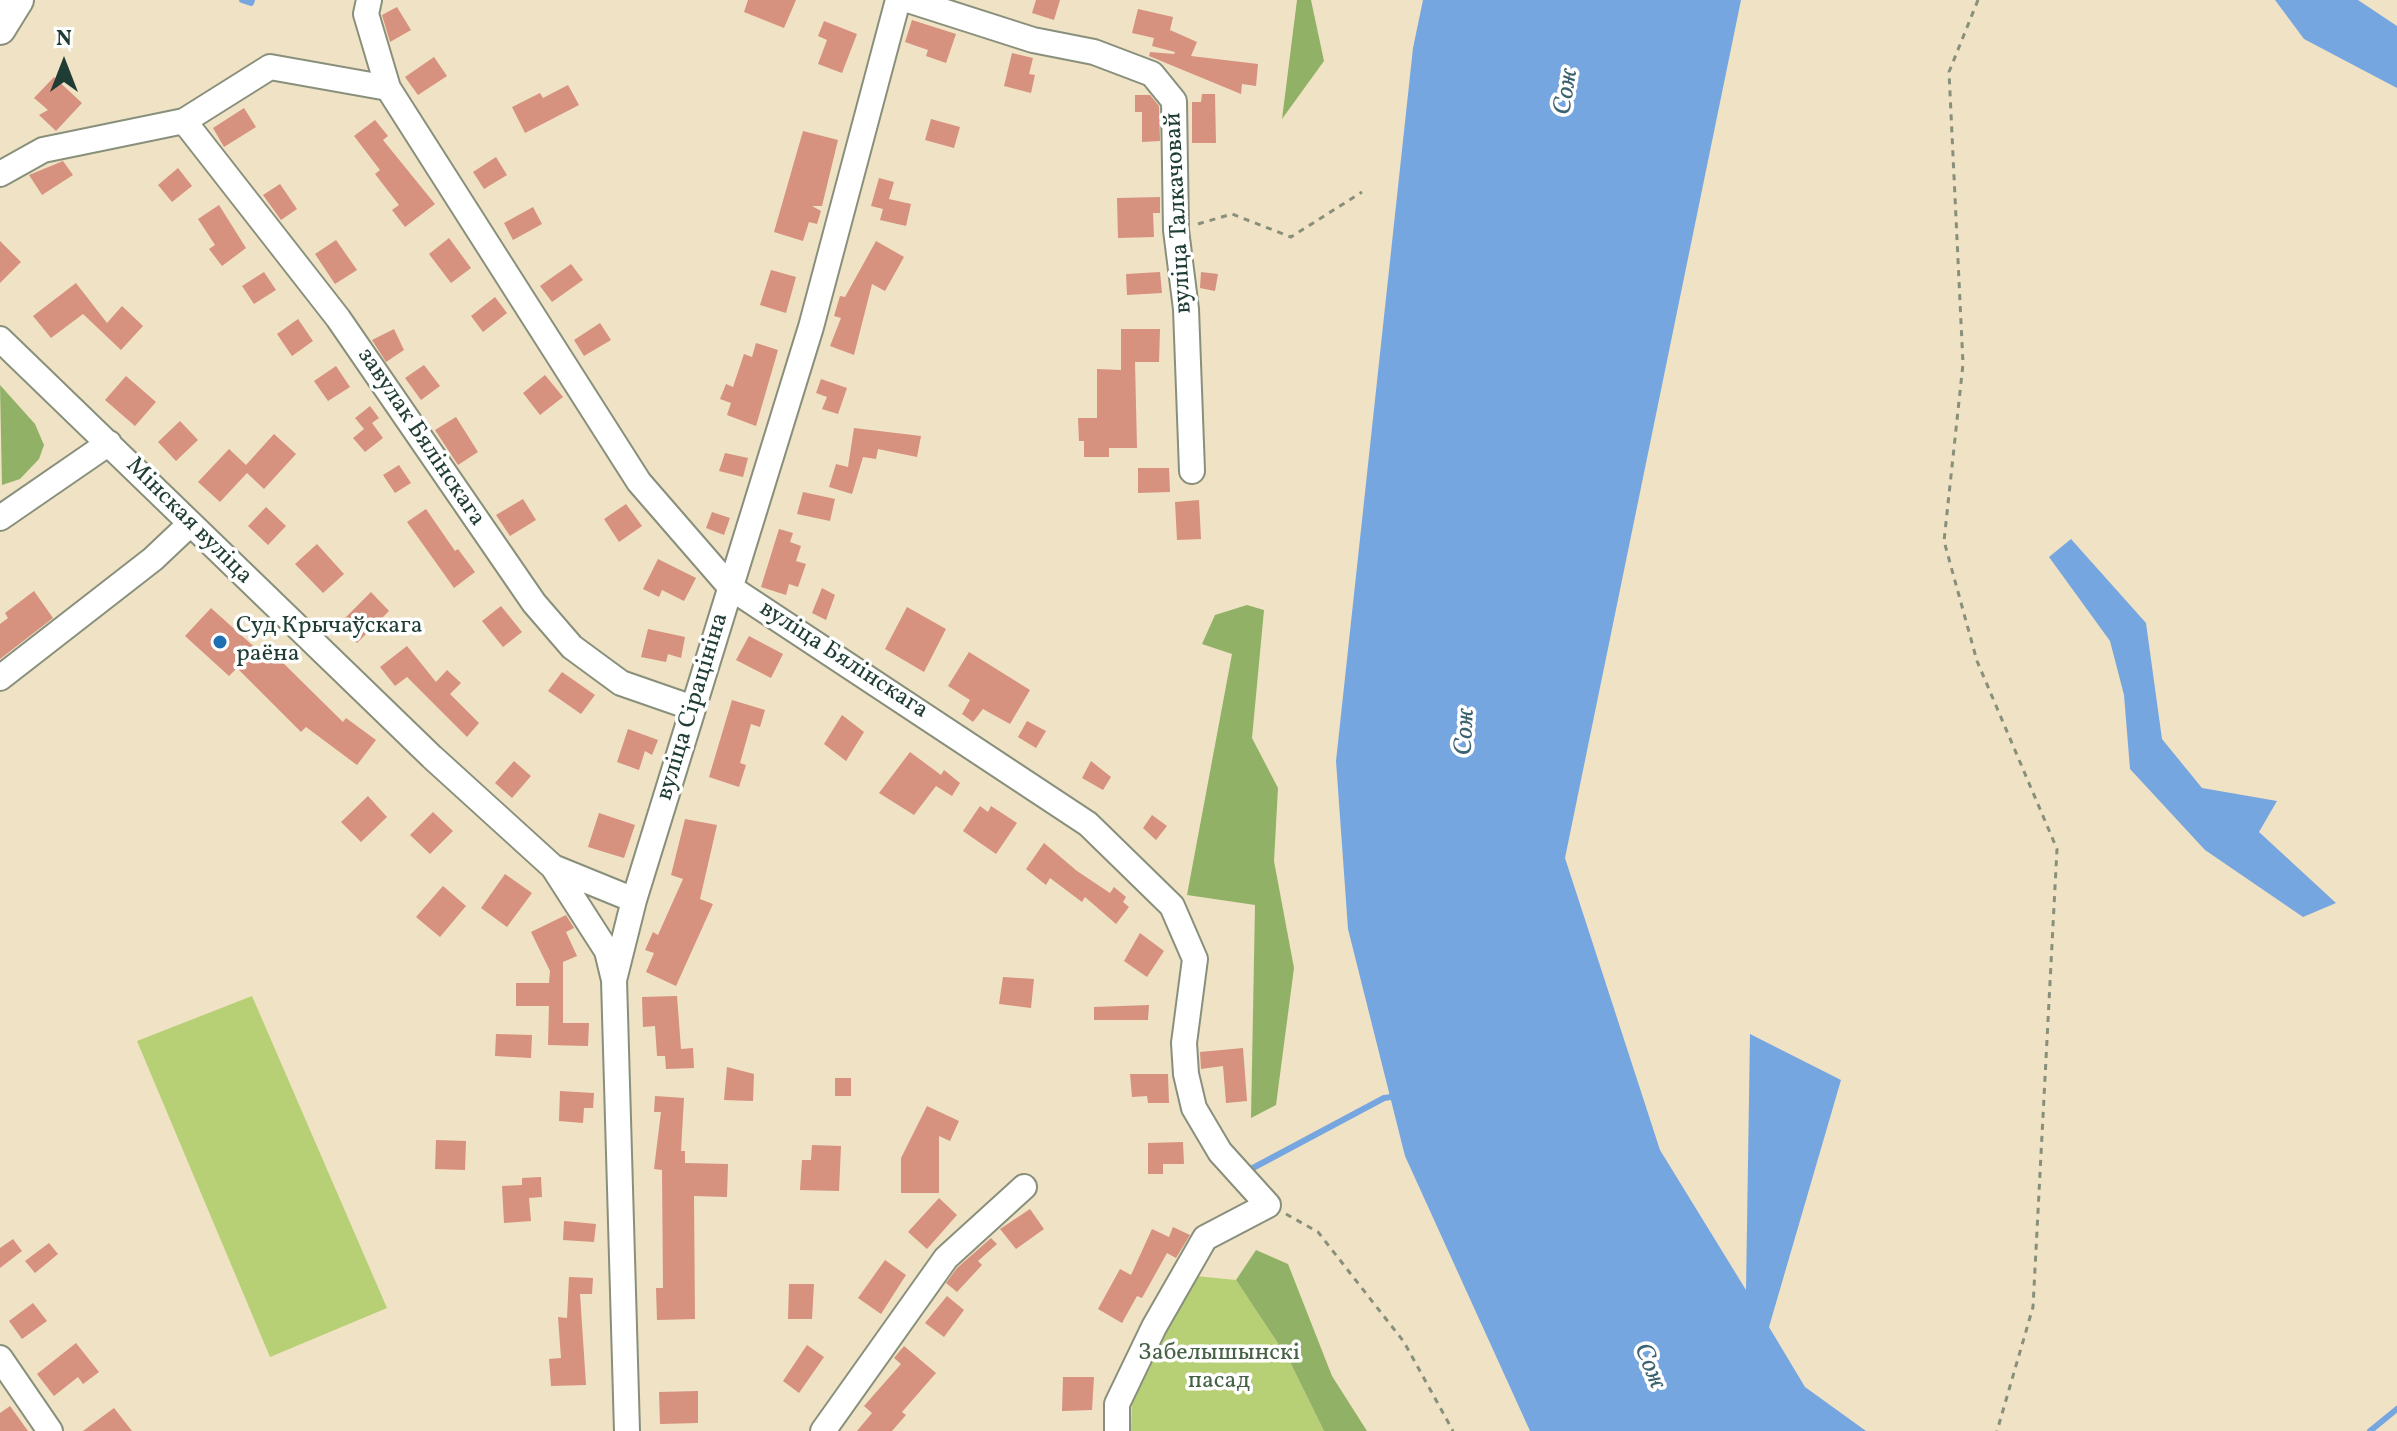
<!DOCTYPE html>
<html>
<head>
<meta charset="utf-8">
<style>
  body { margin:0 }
  #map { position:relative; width:2397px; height:1431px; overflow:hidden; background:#f0e2c4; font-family:Vollkorn,serif }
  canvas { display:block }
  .north { position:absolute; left:24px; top:24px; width:80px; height:80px; -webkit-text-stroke:6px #fff; paint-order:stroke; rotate:0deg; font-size:22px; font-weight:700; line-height:32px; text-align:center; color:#1f3d34 }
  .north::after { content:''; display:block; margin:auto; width:28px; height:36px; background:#1f3d34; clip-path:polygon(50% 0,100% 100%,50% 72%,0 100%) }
</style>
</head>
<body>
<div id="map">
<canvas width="2397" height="1431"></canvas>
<div class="north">N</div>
</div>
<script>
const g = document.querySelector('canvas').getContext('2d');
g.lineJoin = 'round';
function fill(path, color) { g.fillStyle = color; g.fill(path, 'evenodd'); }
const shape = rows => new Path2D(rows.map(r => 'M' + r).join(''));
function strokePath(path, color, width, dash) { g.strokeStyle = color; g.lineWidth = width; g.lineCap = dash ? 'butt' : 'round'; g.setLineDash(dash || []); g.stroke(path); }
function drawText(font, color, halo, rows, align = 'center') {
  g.font = font + ' Vollkorn,serif'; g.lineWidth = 7; g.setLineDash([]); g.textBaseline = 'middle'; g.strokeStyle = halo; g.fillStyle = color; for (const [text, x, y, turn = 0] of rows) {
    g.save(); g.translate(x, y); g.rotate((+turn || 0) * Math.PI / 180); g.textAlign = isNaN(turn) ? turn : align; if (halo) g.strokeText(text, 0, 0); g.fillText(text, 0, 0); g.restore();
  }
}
fill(shape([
  [252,996,387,1308,270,1357,137,1041],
  [1196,1276,1236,1280,1289,1360,1324,1431,1131,1431,1132,1395]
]), '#b7d075');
fill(shape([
  [1297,0,1311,0,1324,61,1282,119],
  [0,385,35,424,44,445,39,459,20,479,2,485],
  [1247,605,1264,610,1252,738,1278,788,1274,861,1294,968,1276,1105,1251,1118,1255,905,1187,895,1232,654,1202,644,1215,615],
  [1256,1250,1288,1264,1332,1376,1367,1431,1324,1431,1289,1360,1236,1280]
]), '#91b266');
fill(shape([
  [1423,0,1741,0,1565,858,1660,1150,1746,1290,1750,1034,1841,1080,1769,1327,1805,1387,1866,1431,1530,1431,1405,1156,1348,929,1336,761,1413,48],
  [2275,0,2358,0,2397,26,2397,88,2304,39],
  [2071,539,2146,623,2162,739,2202,788,2277,801,2259,832,2336,903,2303,917,2205,850,2130,769,2124,695,2110,641,2049,557]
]), '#76a6e0');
strokePath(shape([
  [242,0,251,3,252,0],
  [1251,1169,1384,1098,1398,1096],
  [2370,1431,2397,1409]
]), '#76a6e0', 6);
fill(shape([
  [748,0,796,0,784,28,744,12],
  [1036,0,1060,0,1054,20,1032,13],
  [397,7,411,30,390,42,382,15],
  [1138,9,1173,17,1170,30,1197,42,1191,56,1258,64,1256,86,1242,84,1241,94,1149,56,1150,52,1174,54,1175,52,1152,46,1154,38,1132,33],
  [912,20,956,34,946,63,926,56,928,50,905,42],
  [824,21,857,34,842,73,818,64,827,40,818,36],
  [1012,53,1033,58,1029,74,1035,75,1031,93,1004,86],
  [434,57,447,76,418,95,405,77],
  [54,77,82,103,56,131,39,115,48,110,34,98],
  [568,85,579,105,525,133,512,107,540,93,543,98],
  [1202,94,1215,94,1216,143,1192,143,1192,102,1201,102],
  [1135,95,1150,95,1159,106,1160,141,1142,142,1142,112,1135,112],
  [244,108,256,127,224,147,213,128],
  [931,119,960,127,954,148,925,140],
  [375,120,388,136,383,140,435,204,405,227,392,210,399,205,375,174,380,170,354,136],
  [803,131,838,140,822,206,812,206,821,211,817,224,809,222,803,241,774,232],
  [496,157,507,175,484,189,473,172],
  [63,161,73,175,42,195,29,175],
  [178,168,192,186,172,202,158,185],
  [879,178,894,182,889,199,911,204,906,226,880,220,883,209,871,206],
  [280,184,297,209,281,220,263,195],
  [1160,197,1160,213,1153,213,1154,237,1118,238,1117,198],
  [219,205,246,248,222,266,209,249,215,245,198,219],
  [533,207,542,224,513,240,504,223],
  [449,238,471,268,451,283,429,254],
  [336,240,357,270,335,284,315,254],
  [0,241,21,262,0,283],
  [876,241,904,257,885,291,872,284,854,355,830,346,841,318,834,316,840,296,845,297],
  [571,264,583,280,552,302,540,286],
  [771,270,796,277,786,313,760,305],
  [264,272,276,290,254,304,242,286],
  [1160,272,1162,293,1127,295,1126,274],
  [1201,272,1218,274,1215,291,1200,288],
  [76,283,107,323,122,306,143,326,121,350,83,314,51,338,33,316],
  [495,297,507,313,483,332,471,316],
  [298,319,313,341,292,356,277,334],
  [600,323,611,340,584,356,574,340],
  [394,329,404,350,386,362,372,340],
  [1121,329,1160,329,1159,362,1135,362,1137,448,1109,448,1109,457,1084,457,1084,441,1079,441,1078,418,1097,418,1097,369,1121,370],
  [756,343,778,350,756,426,727,415,731,403,720,399,726,384,733,387,744,354,752,357],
  [424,365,440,386,421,400,405,378],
  [336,366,350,387,328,401,314,381],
  [545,375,563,397,540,415,523,393],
  [126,376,156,402,135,426,105,400],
  [821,379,847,388,838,414,822,409,827,397,816,393],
  [370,406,379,418,372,423,383,438,365,452,353,438,364,429,355,418],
  [456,417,478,452,458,465,435,430],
  [180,421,198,440,176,461,158,442],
  [854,428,921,436,917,457,878,449,876,459,863,457,852,494,829,487,836,464,848,467],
  [274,434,296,454,264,489,247,473,220,502,198,482,229,449,246,465],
  [725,453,748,458,743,477,719,471],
  [399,465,411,483,395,493,383,475],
  [1138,468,1169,468,1170,492,1138,493],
  [803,492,835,499,830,521,797,514],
  [523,499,536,520,510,536,496,515],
  [1199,500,1201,539,1177,540,1175,502],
  [626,504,642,526,619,542,604,519],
  [266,507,286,526,268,545,248,526],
  [426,509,455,551,458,549,475,572,454,588,407,522],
  [712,512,730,518,724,535,706,528],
  [779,529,793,533,790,542,801,546,796,561,806,564,798,587,789,584,786,595,761,587],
  [317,544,344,574,323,593,295,564],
  [658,559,696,578,684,601,662,590,659,597,643,589],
  [822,588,835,595,826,620,812,613],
  [34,591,53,618,0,659,0,624,8,618,5,613],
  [371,592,389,611,357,643,338,625],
  [501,606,522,632,503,647,482,621],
  [907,607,946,629,924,672,885,649],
  [211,608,270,661,275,655,343,722,346,718,376,740,357,765,306,727,301,732,237,668,229,676,185,636],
  [648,629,685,637,681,658,668,654,666,662,641,657],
  [749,636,783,654,771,678,736,660],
  [407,646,436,682,447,670,461,683,450,694,479,723,467,737,407,677,395,686,380,667],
  [969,652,1030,690,1010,724,983,709,973,722,962,714,970,700,948,686],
  [562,672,595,695,581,714,548,691],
  [732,700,765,710,760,727,751,724,740,763,746,765,739,787,709,777],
  [842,715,864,732,846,761,824,744],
  [1027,721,1046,731,1036,748,1018,737],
  [628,729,658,740,652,755,645,751,639,770,617,762],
  [910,752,941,775,944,770,960,783,952,796,936,786,914,815,879,793],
  [514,761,531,776,512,798,495,783],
  [1091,761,1111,777,1103,790,1082,778],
  [368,796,387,817,361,842,341,822],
  [980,806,988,812,991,806,1017,823,996,854,963,831],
  [433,812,453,831,430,854,410,835],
  [599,813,635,825,624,858,588,847],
  [1152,815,1167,826,1156,840,1143,828],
  [685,819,717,825,700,899,713,904,676,986,646,972,654,953,645,950,653,932,658,935,683,879,671,875],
  [1044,843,1077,871,1110,893,1114,887,1126,897,1123,902,1129,907,1116,924,1085,897,1082,902,1050,878,1046,885,1026,869],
  [505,874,532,893,507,927,481,908],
  [443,886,466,906,440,937,416,917],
  [566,915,574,928,566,932,577,956,563,962,563,1023,589,1023,588,1046,548,1045,549,1006,516,1006,516,983,549,983,550,971,531,932],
  [1140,933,1164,951,1147,977,1124,961],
  [1003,977,1034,979,1031,1008,999,1004],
  [677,996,681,1049,693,1048,694,1068,666,1069,665,1056,657,1056,655,1026,643,1027,642,997],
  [1149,1005,1148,1020,1094,1020,1094,1007],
  [496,1034,532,1035,531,1058,495,1056],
  [1243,1048,1247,1101,1226,1103,1223,1066,1201,1069,1200,1052],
  [727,1067,754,1074,753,1101,724,1100],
  [1130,1074,1168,1074,1169,1103,1148,1103,1147,1096,1132,1097],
  [835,1078,851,1078,851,1096,835,1096],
  [560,1091,594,1093,593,1108,584,1108,583,1123,559,1121],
  [655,1096,684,1098,681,1151,685,1151,685,1163,728,1164,727,1197,694,1196,695,1319,657,1320,656,1288,663,1288,662,1170,654,1169,661,1112,654,1112],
  [927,1106,959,1121,950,1141,939,1136,939,1193,901,1193,901,1158],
  [436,1140,466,1141,465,1170,435,1169],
  [1183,1142,1184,1164,1163,1164,1163,1174,1148,1174,1148,1143],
  [812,1145,841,1146,839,1191,800,1190,802,1160,811,1160],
  [541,1177,542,1197,529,1198,531,1221,504,1223,502,1186,522,1185,522,1178],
  [939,1198,957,1215,927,1249,908,1232],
  [1030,1209,1044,1229,1016,1249,1000,1229],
  [564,1221,596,1224,594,1242,563,1240],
  [1173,1227,1190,1235,1176,1258,1167,1253,1142,1298,1137,1296,1122,1323,1098,1309,1120,1269,1131,1275,1152,1229,1169,1237],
  [991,1238,997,1244,978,1261,982,1265,957,1292,946,1283,957,1268],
  [13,1239,22,1251,0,1268,0,1248],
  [49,1243,58,1254,35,1273,25,1261],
  [885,1260,906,1275,881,1314,858,1298],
  [569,1277,593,1278,592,1294,580,1294,586,1385,551,1386,549,1359,561,1358,558,1317,567,1318],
  [789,1284,814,1284,812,1319,788,1319],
  [947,1296,964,1310,944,1337,925,1323],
  [33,1303,47,1321,22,1339,9,1321],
  [76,1343,99,1372,83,1384,78,1377,54,1396,37,1374],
  [807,1345,824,1357,799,1393,783,1381],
  [904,1346,936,1373,902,1412,906,1415,892,1431,857,1431,872,1413,864,1406,901,1364,894,1358],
  [1063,1377,1094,1377,1092,1410,1062,1411],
  [698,1391,698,1423,660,1424,659,1392],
  [10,1406,28,1431,0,1431,0,1413],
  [114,1408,132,1431,83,1431]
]), '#d6917f');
const minor = shape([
  [369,0,366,14,388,88,639,482,731,588,1088,824,1172,906,1195,959,1184,1043,1186,1074,1194,1108,1220,1152,1268,1205,1205,1238,1154,1327,1117,1404,1117,1431],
  [908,0,1033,40,1094,52,1152,74,1174,101,1176,230,1186,309,1192,471],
  [184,121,338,318,534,603,572,647,621,683,693,708],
  [0,174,43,150,184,121,270,67,388,88],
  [0,339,432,757,553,867,634,900],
  [0,518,109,443],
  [0,678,153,559,190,524],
  [553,867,607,951,613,976],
  [0,1358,50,1431],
  [627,1431,614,980,634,900,811,327,898,0],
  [823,1431,946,1258,1024,1187]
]);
const major = shape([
  [0,29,18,0]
]);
strokePath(minor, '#88907c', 28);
strokePath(major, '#88907c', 34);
strokePath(shape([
  [1978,0,1949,72,1963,364,1944,541,1977,661,2057,849,2033,1307,1997,1431],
  [1198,224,1232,214,1291,237,1362,192],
  [1286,1214,1318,1232,1404,1342,1453,1431]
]), '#88907c', 3, [6, 6]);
strokePath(minor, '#fff', 24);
strokePath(major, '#fff', 30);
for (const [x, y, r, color] of [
  [220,642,8,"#1f6fb2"]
]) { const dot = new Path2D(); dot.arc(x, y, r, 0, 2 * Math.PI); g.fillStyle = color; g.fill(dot); strokePath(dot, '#fff', 3); }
drawText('24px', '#1f3d34', '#fff', [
  ["вуліца Талкачовай",1180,213,-93],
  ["завулак Бялінскага",420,438,56],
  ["Мінская вуліца",188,522,45],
  ["вуліца Бялінскага",843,661,33],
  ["вуліца Сірацініна",694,707,-73]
]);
drawText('24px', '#1f3d34', '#fff', [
  ["Суд Крычаўскага",236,628],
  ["раёна",236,656]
], 'left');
drawText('24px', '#456244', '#fff', [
  ["Забелышынскі",1219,1355],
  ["пасад",1219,1383]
]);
drawText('italic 26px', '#3d6270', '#fff', [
  ["Сож",1568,92,-81],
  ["Сож",1467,732,-87],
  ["Сож",1648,1367,68]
]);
</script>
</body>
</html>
